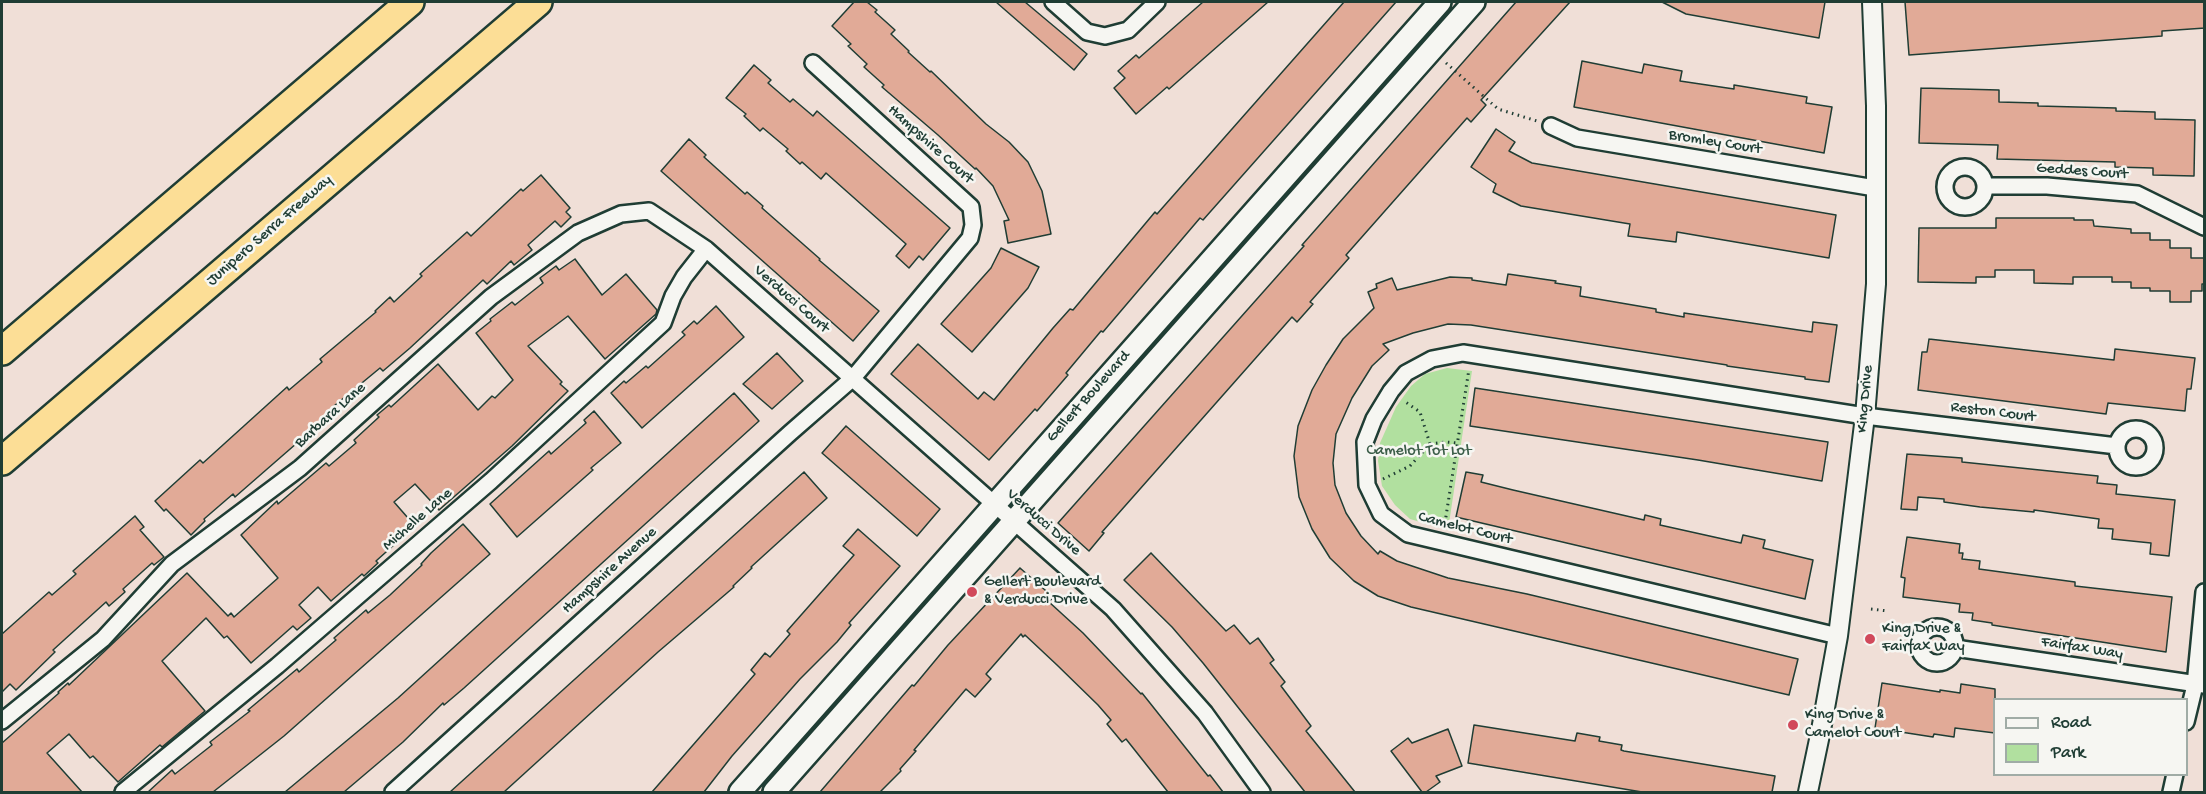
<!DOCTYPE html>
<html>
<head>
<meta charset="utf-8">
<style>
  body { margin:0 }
  #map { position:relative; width:2206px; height:794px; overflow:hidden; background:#f0dfd7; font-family:"Gochi Hand",sans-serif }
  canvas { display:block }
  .frame { position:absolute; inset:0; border:3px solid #1f3d34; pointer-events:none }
  .legend { position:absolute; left:1993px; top:698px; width:195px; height:78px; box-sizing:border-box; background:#f6f6f2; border:2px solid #a0aca6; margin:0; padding:8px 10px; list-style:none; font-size:18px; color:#1f3d34 }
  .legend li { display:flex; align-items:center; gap:12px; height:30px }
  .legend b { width:30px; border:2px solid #a0aca6 }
</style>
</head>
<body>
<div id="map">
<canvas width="2206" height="794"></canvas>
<div class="frame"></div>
<ul class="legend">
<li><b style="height:8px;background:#f6f6f2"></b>Road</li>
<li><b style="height:16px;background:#b1e09f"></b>Park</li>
</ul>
</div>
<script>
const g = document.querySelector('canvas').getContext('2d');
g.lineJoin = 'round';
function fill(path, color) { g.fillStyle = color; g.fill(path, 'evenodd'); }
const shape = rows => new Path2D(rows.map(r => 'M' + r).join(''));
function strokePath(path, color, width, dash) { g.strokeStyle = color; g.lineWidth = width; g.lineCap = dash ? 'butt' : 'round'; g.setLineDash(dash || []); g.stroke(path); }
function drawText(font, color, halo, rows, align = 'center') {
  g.font = font + ' "Gochi Hand",sans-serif'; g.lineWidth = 5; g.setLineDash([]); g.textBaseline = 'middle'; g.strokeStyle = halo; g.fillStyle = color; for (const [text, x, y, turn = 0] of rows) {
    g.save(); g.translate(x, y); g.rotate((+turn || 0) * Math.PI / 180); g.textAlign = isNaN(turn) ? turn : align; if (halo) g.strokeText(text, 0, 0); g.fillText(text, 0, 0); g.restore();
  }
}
fill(shape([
  [1447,368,1472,371,1448,530,1410,519,1395,505,1382,486,1378,461,1380,443,1396,407,1411,386,1425,374]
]), '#b1e09f');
const building = shape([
  [854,2,867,2,877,10,875,12,895,30,891,34,909,51,908,52,930,72,931,71,986,124,1009,142,1028,162,1042,191,1051,234,1008,243,1004,221,1009,220,993,186,976,168,975,169,938,135,882,87,884,85,864,67,867,64,848,46,851,44,832,26,854,2],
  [996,2,1025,2,1087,54,1074,70,996,2],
  [1203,2,1268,2,1169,89,1167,87,1136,114,1114,88,1125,78,1118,71,1136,55,1139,58,1203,2],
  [1344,2,1396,2,1203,220,1200,218,1103,332,1101,331,1066,373,1068,375,1037,411,1035,409,989,460,891,374,918,344,978,399,984,392,994,400,1053,328,1070,309,1073,310,1155,212,1157,214,1344,2],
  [1516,2,1570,2,1481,100,1486,105,1471,122,1467,118,1346,255,1349,258,1310,302,1313,304,1297,322,1292,317,1102,532,1104,533,1089,551,1058,523,1304,246,1302,245,1516,2],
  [1662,2,1825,2,1819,38,1686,14,1662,2],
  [1905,2,2205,2,2205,28,2162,31,2162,36,1909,55,1905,2],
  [1582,61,1642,73,1644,64,1682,71,1680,81,1734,89,1734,85,1807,97,1806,103,1832,107,1824,153,1574,107,1582,61],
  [754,65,771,80,768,83,790,102,793,99,813,116,817,111,950,228,923,260,919,256,909,268,896,256,906,244,826,173,821,179,802,162,800,164,786,151,788,149,763,128,760,131,744,116,746,114,726,98,754,65],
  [1921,88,1999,90,1999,102,2038,103,2038,106,2116,108,2116,111,2155,112,2155,119,2195,120,2194,176,2153,175,2153,168,2115,167,2115,162,1997,159,1998,145,1919,143,1921,88],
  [1496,129,1515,142,1509,151,1532,163,1836,215,1829,258,1677,232,1676,242,1628,236,1630,224,1521,206,1493,192,1496,184,1471,167,1496,129],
  [689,139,706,155,704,157,745,194,747,192,763,206,762,208,820,259,819,260,879,311,853,341,661,171,689,139],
  [541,175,570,208,566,212,571,217,561,227,555,221,528,245,532,250,514,265,511,261,487,284,483,280,410,348,383,371,380,368,334,406,336,409,235,497,233,494,204,519,205,521,191,535,166,509,164,511,155,501,200,460,203,463,287,387,289,390,322,362,320,359,376,312,375,311,390,297,394,302,422,276,420,274,467,232,471,236,521,189,523,191,541,175],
  [1996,218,2074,218,2074,220,2093,220,2094,226,2131,229,2131,233,2150,233,2150,240,2170,240,2170,248,2191,248,2191,258,2205,258,2205,284,2202,284,2202,291,2191,291,2191,302,2170,302,2170,291,2150,291,2150,288,2131,288,2131,282,2112,282,2112,277,2073,277,2073,284,2034,283,2034,270,1995,270,1995,277,1976,277,1976,283,1918,282,1919,228,1996,228,1996,218],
  [1001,248,1039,267,1028,288,972,352,941,324,991,268,1001,248],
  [575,259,602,295,626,274,657,310,656,314,605,359,568,316,528,346,562,382,560,384,568,391,512,446,439,510,415,484,394,502,415,526,376,561,378,563,364,576,362,574,331,601,318,587,299,605,311,618,297,630,293,626,251,663,227,636,224,638,206,618,162,661,205,711,162,747,160,745,118,782,93,756,90,758,69,734,47,753,82,792,2,792,2,743,59,693,58,692,68,683,69,685,187,573,228,616,231,613,234,617,278,578,241,535,277,501,278,504,326,463,329,466,356,443,354,440,379,417,377,415,389,405,391,407,438,364,478,410,492,396,495,398,513,380,476,333,491,321,490,319,512,302,515,305,543,283,540,278,556,266,559,270,575,259],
  [1508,274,1556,281,1555,283,1581,287,1580,296,1656,309,1656,312,1684,317,1684,313,1812,332,1813,322,1837,325,1829,382,1805,379,1805,377,1727,366,1727,365,1471,325,1448,324,1413,333,1383,344,1389,350,1372,366,1352,398,1336,434,1333,463,1335,485,1346,513,1361,536,1378,554,1380,551,1397,561,1448,578,1527,594,1798,659,1789,695,1411,607,1378,596,1354,581,1330,558,1312,529,1299,497,1294,456,1298,426,1312,390,1326,365,1343,339,1374,308,1368,292,1377,288,1376,284,1392,278,1397,290,1450,277,1472,278,1472,280,1506,285,1508,274],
  [716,306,744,337,642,428,611,393,624,381,626,383,646,366,648,368,685,335,682,332,694,321,697,324,716,306],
  [1929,339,2114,360,2115,349,2195,358,2191,389,2187,389,2185,411,2108,403,2106,414,1918,390,1922,352,1927,352,1929,339],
  [777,353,803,381,772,409,743,384,777,353],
  [1475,388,1828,442,1822,481,1698,460,1470,426,1475,388],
  [734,393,759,421,464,688,444,705,443,703,403,742,344,792,285,792,398,698,734,393],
  [594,411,621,443,591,468,593,470,517,537,490,504,549,451,551,454,586,423,584,420,594,411],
  [846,426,940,509,917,536,822,453,846,426],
  [1907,454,1962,458,1962,462,2098,476,2097,483,2117,485,2116,494,2175,500,2169,556,2150,554,2151,543,2112,539,2113,529,2098,528,2099,519,2034,510,2034,512,1980,507,1944,502,1944,499,1918,497,1917,510,1901,509,1907,454],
  [804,472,827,498,751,567,752,568,733,586,734,587,658,652,504,792,450,792,804,472],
  [1466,472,1483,475,1481,482,1513,490,1644,520,1645,515,1661,519,1660,525,1741,543,1743,535,1765,540,1763,548,1813,560,1805,599,1456,517,1466,472],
  [135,516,144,527,140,530,164,557,154,565,152,563,123,589,125,592,109,606,106,602,53,650,55,652,16,690,10,684,2,692,2,634,49,592,52,595,76,574,73,571,135,516],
  [463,524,490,554,284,736,213,792,148,792,172,770,175,774,212,745,210,742,250,711,248,710,297,669,299,672,336,640,334,638,366,610,368,613,390,595,422,565,421,564,431,553,463,524],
  [858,529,900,566,849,623,851,625,837,642,800,679,732,756,704,792,652,792,755,674,751,670,765,653,770,657,790,634,787,631,854,555,843,546,858,529],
  [1907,537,1960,544,1959,553,1963,553,1962,559,1980,561,1979,569,2075,582,2075,586,2172,597,2166,652,1992,625,1992,623,1972,620,1973,613,1959,612,1960,604,1903,597,1905,578,1901,577,1907,537],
  [1151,553,1226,631,1234,625,1250,644,1258,638,1274,660,1270,663,1285,682,1281,686,1311,726,1306,731,1355,792,1305,792,1203,663,1172,627,1124,580,1151,553],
  [1020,568,1053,597,1049,602,1083,633,1141,694,1142,693,1208,776,1210,775,1223,792,1168,792,1126,739,1122,742,1107,724,1111,720,1098,705,1057,665,1025,635,1023,637,1021,634,986,674,991,679,975,697,966,689,914,750,916,751,900,769,901,771,880,792,820,792,912,685,914,686,948,645,1020,568],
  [1882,683,1940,692,1940,690,1960,693,1961,684,1995,689,1995,733,1955,728,1954,737,1934,734,1933,737,1875,728,1882,683],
  [1474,725,1575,741,1577,733,1600,737,1599,741,1622,745,1621,750,1624,751,1775,776,1772,792,1642,792,1468,763,1474,725],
  [1448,729,1462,766,1436,776,1440,782,1426,792,1422,792,1391,751,1408,738,1412,743,1448,729]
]);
fill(building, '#e1aa97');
strokePath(building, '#1f3d34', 1.5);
const minor = shape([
  [1053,2,1087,32,1105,36,1128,30,1157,2],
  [1551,126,1577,138,1875,188],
  '1945 187a20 20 0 1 1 40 0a20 20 0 1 1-40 0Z',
  [1986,186,2047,186,2137,194,2204,227],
  '2117 448a19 19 0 1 1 38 0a19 19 0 1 1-38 0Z',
  '1919 645a18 18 0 1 1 36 0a18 18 0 1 1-36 0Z',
  [1838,636,1408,534,1381,514,1367,485,1365,442,1374,419,1391,391,1406,373,1432,359,1463,353,1865,416,2117,446],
  [1955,648,2204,685],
  [2,721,103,639,172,564,300,468,491,297,578,233,621,214,649,211,706,249,1113,609,1205,713,1262,792],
  [2186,722,2195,685,2204,592],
  [123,792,277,666,491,481,663,323,673,296,684,277,706,249],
  [393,792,790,433,853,378,970,238,973,225,971,207,813,63],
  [2171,792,2175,774]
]);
const tertiary = shape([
  [1808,792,1821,730,1838,636,1865,416,1876,284,1876,106,1872,2]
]);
const secondary = shape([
  [740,792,1440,2],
  [774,792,1474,2]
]);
const motorway = shape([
  [2,351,410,2],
  [2,461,538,2]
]);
strokePath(minor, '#1f3d34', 20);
strokePath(tertiary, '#1f3d34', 22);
strokePath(secondary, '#1f3d34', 26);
strokePath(motorway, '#1f3d34', 32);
strokePath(shape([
  [1446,63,1498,109,1537,121],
  [1430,444,1446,442,1457,443],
  [1383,479,1410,466,1430,444,1420,412,1404,401],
  [1444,529,1469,369],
  [1871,609,1888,611]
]), '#1f3d34', 3, [1.5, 4.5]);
strokePath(minor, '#f6f6f2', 15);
strokePath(tertiary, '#f6f6f2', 18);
strokePath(secondary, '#f6f6f2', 21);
strokePath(motorway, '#fcde96', 27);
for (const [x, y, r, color] of [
  [972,592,6,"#d1495b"],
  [1870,639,6,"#d1495b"],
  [1793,725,6,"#d1495b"]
]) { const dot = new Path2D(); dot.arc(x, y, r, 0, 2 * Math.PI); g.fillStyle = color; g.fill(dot); strokePath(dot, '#f6f6f2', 2); }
drawText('16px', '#1f3d34', '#f6f6f2', [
  ["Bromley Court",1715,143,9],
  ["Hampshire Court",930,145,42],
  ["Geddes Court",2082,172,4],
  ["Junipero Serra Freeway",270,231,-41],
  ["Verducci Court",791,300,41],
  ["Gellert Boulevard",1089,397,-48],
  ["King Drive",1866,399,-85],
  ["Reston Court",1993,413,7],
  ["Barbara Lane",331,416,-42],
  ["Michelle Lane",418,520,-41],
  ["Verducci Drive",1043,523,41],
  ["Camelot Court",1465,529,14],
  ["Hampshire Avenue",610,571,-42],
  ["Fairfax Way",2082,649,9]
]);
drawText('16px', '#3c5e49', '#f6f6f2', [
  ["Camelot Tot Lot",1419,452]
]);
drawText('16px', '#1f3d34', '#f6f6f2', [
  ["Gellert Boulevard",984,583],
  ["& Verducci Drive",984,601],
  ["King Drive &",1882,630],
  ["Fairfax Way",1882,648],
  ["King Drive &",1805,716],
  ["Camelot Court",1805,734]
], 'left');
</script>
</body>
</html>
